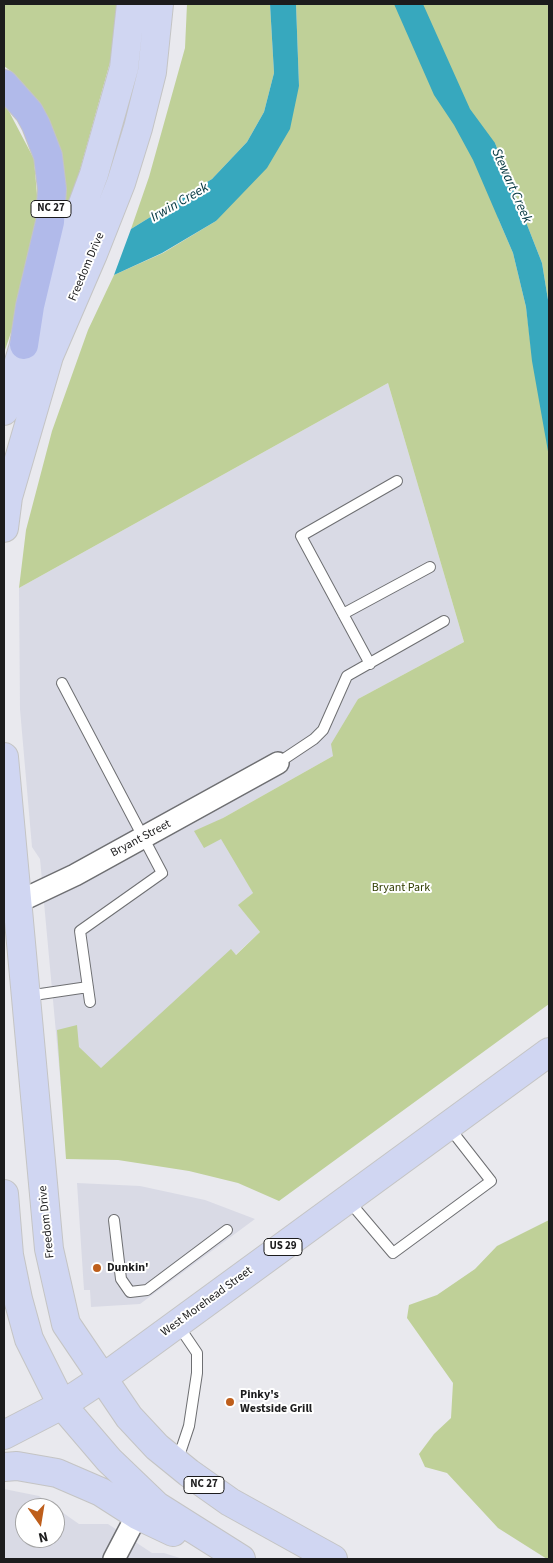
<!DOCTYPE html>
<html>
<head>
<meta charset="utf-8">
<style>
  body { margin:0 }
  #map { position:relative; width:553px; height:1563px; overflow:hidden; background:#e9e9ee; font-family:"Source Sans 3",sans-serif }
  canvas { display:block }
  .frame { position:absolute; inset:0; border:5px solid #1c1c1d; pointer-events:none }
  .north { position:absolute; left:15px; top:1498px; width:50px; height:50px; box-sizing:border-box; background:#fff; border:1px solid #a4a4a5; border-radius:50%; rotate:167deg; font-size:14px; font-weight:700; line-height:20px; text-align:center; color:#1c1c1d }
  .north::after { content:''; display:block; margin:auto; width:18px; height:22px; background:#be5e1b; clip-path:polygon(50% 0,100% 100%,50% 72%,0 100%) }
</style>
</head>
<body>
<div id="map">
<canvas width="553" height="1563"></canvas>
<div class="frame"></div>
<div class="north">N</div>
</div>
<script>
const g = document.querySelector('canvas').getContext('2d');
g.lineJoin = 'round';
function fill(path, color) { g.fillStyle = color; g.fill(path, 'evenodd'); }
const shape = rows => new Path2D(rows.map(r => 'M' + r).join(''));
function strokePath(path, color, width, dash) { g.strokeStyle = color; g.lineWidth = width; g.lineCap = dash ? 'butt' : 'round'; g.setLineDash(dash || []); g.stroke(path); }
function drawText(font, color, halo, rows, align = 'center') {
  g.font = font + ' "Source Sans 3",sans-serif'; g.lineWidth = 4; g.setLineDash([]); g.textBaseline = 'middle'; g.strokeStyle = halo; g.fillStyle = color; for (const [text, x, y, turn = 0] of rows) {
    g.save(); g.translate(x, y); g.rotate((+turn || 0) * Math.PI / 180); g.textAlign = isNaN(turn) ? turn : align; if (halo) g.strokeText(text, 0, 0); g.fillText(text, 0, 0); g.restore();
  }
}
fill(shape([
  [388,383,464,642,358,699,333,756,216,822,253,893,239,905,260,932,104,1077,62,1098,40,859,32,847,20,709,19,588],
  [77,1183,140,1186,205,1200,255,1219,140,1304,91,1307,90,1290,84,1290],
  [4,1489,39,1496,79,1524,108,1524,152,1553,164,1553,183,1559,4,1559],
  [25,1508,55,1508,55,1538,25,1538]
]), '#d9dae5');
fill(shape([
  [4,4,118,4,114,48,64,227,38,105,12,72,4,66],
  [187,4,270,4,274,73,264,112,247,142,212,179,131,229,149,177,185,48],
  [296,4,549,4,549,306,542,263,495,143,498,218,513,253,526,307,531,347,549,346,549,1004,279,1201,238,1183,189,1171,118,1160,66,1159,57,1030,77,1025,79,1047,101,1068,231,949,236,955,260,932,238,905,253,893,221,839,204,848,194,831,223,818,333,756,331,744,358,699,464,642,388,383,19,588,26,530,52,431,88,330,114,275,163,253,216,221,299,86],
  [4,102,34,159,39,219,21,303,4,353],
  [549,1220,549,1559,547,1559,498,1528,447,1473,425,1467,419,1454,434,1434,451,1418,453,1383,407,1318,409,1305,437,1295,475,1269,497,1246]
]), '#bfd098');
fill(shape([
  [270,4,296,4,299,86,290,129,267,168,216,221,162,253,114,275,131,229,212,179,247,142,264,112,274,73],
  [394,4,423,4,470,109,495,143,542,263,549,306,549,457,532,361,526,307,513,253,473,160,454,125,434,95]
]), '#37a8be');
const service = shape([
  [343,614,430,567],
  [370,664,301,536,397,481],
  [62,683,162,873,80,931,90,1002],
  [278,763,314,739,323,730,347,676,444,621],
  [27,996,88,987],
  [348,1200,393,1253,491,1181,448,1126],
  [114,1220,121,1279,130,1292,147,1290,227,1230],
  [177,1462,189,1426,197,1373,197,1353,178,1325]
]);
const minor = shape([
  [4,912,18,902,75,875,278,763],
  [114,1559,137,1515]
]);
const primary = shape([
  [4,411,24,345,68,244,94,174,124,68,131,4],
  [4,528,8,497,49,356,93,254,121,183,138,128,152,72,159,4],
  [4,757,49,1249,66,1324,129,1417,157,1447,189,1473,230,1502,333,1559],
  [4,1194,9,1255,18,1299,29,1339,62,1405,109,1460,157,1506,241,1559],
  [4,1435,62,1405,103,1378,549,1052],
  [4,1467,17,1466,57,1473,101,1492,137,1515,173,1532]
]);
const motorway = shape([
  [4,84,29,112,36,125,48,156,52,189,50,222,30,306,24,345]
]);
strokePath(service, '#6e6f72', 12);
strokePath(minor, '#6e6f72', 24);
strokePath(primary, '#c4c4c4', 30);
strokePath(motorway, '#c4c4c4', 30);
strokePath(service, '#fff', 10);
strokePath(minor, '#fff', 21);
strokePath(primary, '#d0d6f2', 28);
strokePath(motorway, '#b1baea', 28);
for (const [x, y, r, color] of [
  [97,1268,5,"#be5e1b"],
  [230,1402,5,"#be5e1b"]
]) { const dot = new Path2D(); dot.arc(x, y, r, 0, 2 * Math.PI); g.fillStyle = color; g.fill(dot); strokePath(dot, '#fff', 2); }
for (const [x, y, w] of [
  [51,209,40],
  [283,1247,38],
  [204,1485,40]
]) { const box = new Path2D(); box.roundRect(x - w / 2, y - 8.5, w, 17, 4); g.fillStyle = '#fff'; g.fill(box); strokePath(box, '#1c1c1d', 1); }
drawText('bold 11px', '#1c1c1d', null, [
  ["NC 27",51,209],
  ["US 29",283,1247],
  ["NC 27",204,1485]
]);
drawText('12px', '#1c1c1d', '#fff', [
  ["Freedom Drive",87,267,-67],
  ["Bryant Street",141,839,-28],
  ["Freedom Drive",47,1222,-96],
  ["West Morehead Street",207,1302,-36]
]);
drawText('12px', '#313e03', '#fff', [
  ["Bryant Park",401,888]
]);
drawText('bold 12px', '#1c1c1d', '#fff', [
  ["Dunkin'",107,1268],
  ["Pinky's",240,1395],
  ["Westside Grill",240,1409]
], 'left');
drawText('italic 14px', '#00343e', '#fff', [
  ["Stewart Creek",511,186,66],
  ["Irwin Creek",180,203,-30]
]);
</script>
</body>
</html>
